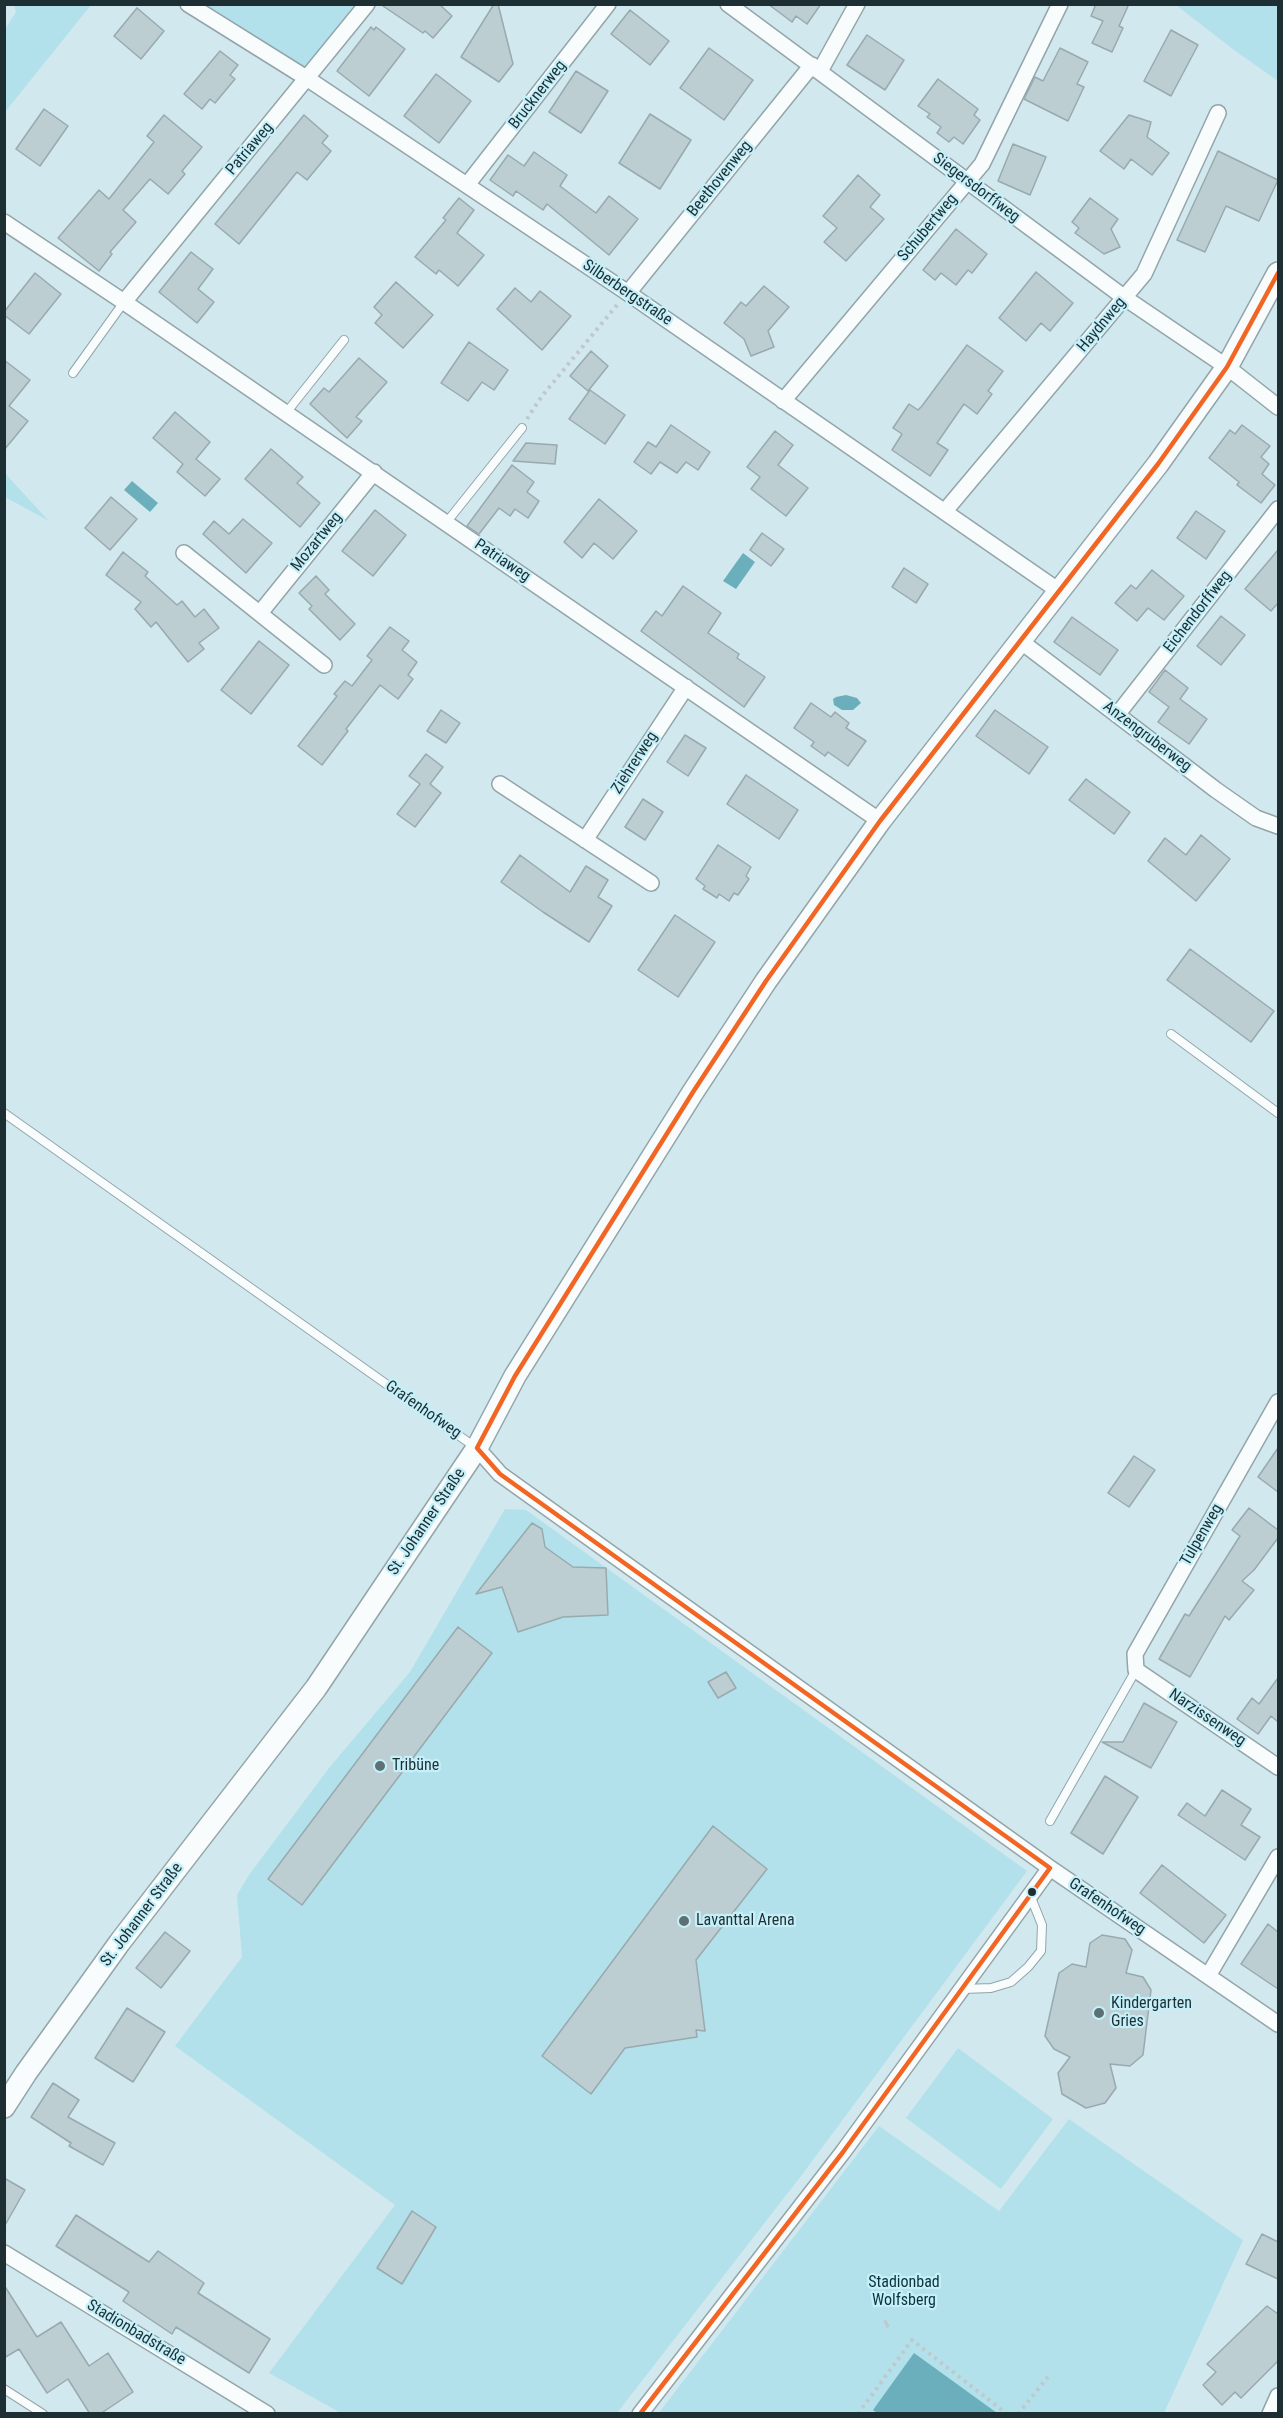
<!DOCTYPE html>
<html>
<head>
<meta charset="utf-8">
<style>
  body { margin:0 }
  #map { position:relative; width:1283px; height:2418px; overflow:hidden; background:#d1e8ee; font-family:"Roboto Condensed",sans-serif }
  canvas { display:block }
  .frame { position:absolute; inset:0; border:6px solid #1e2f33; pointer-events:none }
</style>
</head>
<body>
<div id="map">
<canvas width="1283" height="2418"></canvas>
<div class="frame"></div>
</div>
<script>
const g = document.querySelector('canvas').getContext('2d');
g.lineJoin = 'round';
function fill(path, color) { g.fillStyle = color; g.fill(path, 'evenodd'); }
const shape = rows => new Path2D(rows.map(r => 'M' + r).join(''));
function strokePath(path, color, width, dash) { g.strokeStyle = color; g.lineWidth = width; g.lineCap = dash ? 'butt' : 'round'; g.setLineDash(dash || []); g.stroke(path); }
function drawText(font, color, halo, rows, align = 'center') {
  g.font = font + ' "Roboto Condensed",sans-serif'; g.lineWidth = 4.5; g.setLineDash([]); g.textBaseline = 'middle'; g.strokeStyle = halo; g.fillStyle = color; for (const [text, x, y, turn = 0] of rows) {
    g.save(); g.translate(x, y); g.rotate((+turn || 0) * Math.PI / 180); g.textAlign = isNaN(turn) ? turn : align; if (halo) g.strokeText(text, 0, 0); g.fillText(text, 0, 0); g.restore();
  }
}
fill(shape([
  [14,5,91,5,5,112,5,29,16,12],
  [203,5,357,5,304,73],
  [1176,5,1278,5,1278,81,1234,50],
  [5,473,12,481,49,521,5,497],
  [505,1509,526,1510,1027,1871,801,2176,617,2413,341,2413,269,2373,395,2205,175,2046,242,1957,237,1895,249,1875,329,1768,410,1672],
  [958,2048,1053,2119,1001,2189,906,2118],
  [1069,2119,1243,2240,1164,2413,658,2414,879,2126,999,2211]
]), '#b2e1eb');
fill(shape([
  [132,481,158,503,150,512,124,490],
  [743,553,755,562,736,589,723,581],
  [846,695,857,698,861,703,853,710,842,710,834,705,833,699,836,697],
  [914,2353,997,2413,878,2414,873,2410]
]), '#6cafbc');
const building = shape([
  [380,4,439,4,452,16,433,38,425,31,423,33,380,4],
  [494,4,498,4,513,64,499,82,461,57,494,4],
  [768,4,821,4,807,24,796,16,792,22,768,4],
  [1096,4,1129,4,1119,26,1123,28,1112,52,1092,43,1103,21,1091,16,1096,4],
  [137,8,164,31,141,59,114,36,137,8],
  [630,10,669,41,650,65,611,34,630,10],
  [371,27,374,30,376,27,405,49,369,96,337,71,371,27],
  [1171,30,1198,45,1171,96,1144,81,1171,30],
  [867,35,904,60,885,90,847,65,867,35],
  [709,48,753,80,724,120,680,88,709,48],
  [1060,48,1088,62,1077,84,1084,87,1068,121,1024,99,1035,77,1043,81,1060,48],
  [220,51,238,65,230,75,235,79,215,103,210,99,202,109,184,94,220,51],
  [576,71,608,91,581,133,549,112,576,71],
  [436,74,471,101,439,143,404,116,436,74],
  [938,79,978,109,974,115,980,120,963,144,954,137,949,142,937,133,941,127,927,117,930,114,918,106,938,79],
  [44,109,68,126,40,166,16,149,44,109],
  [650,114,691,140,660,189,619,163,650,114],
  [164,115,202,147,182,171,185,174,168,194,150,179,123,210,136,222,110,252,112,254,99,271,58,238,99,190,109,199,154,142,147,136,164,115],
  [304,115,328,136,322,143,331,151,307,180,297,172,239,244,215,224,304,115],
  [1129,115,1151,122,1147,137,1169,153,1152,175,1131,159,1124,169,1100,151,1129,115],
  [1013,144,1046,157,1030,195,998,181,1013,144],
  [1218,151,1278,180,1259,221,1226,206,1205,252,1177,240,1218,151],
  [534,152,567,175,560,186,596,213,609,196,638,219,609,255,547,204,543,210,516,191,513,196,490,180,508,155,524,166,534,152],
  [858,175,880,195,870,207,884,219,846,261,824,242,837,228,823,216,858,175],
  [459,198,474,210,457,233,484,255,458,286,439,270,436,274,415,257,446,220,443,218,459,198],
  [1090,198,1118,219,1111,229,1120,247,1104,254,1075,233,1079,228,1072,222,1090,198],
  [956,229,987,254,972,273,968,270,956,285,941,273,935,280,923,270,956,229],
  [191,252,213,269,198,289,214,302,197,323,159,292,191,252],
  [1036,272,1073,303,1050,331,1041,323,1026,341,999,318,1036,272],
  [35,273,61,294,29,334,4,315,4,312,35,273],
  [396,282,433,315,403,348,375,323,382,315,374,307,396,282],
  [764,286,789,307,768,331,774,347,751,356,744,339,724,323,741,302,746,306,764,286],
  [515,288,531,302,540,291,571,316,542,350,497,309,515,288],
  [469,342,508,370,494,390,482,382,468,401,441,383,469,342],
  [967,345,1003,371,988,391,992,394,977,414,964,404,937,443,948,450,930,476,892,450,902,434,893,428,909,404,918,410,922,406,967,345],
  [591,351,608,366,588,391,570,376,591,351],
  [359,358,387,382,356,417,362,421,347,438,310,404,324,388,329,392,359,358],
  [4,360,30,380,9,406,28,421,4,450,4,360],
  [590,390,625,415,605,444,569,419,590,390],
  [175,412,210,442,196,459,220,479,205,496,177,472,183,464,153,438,175,412],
  [671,425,710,452,698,470,686,462,677,473,660,462,651,474,634,462,648,442,656,447,671,425],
  [1242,425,1270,446,1261,457,1269,464,1262,474,1275,485,1261,503,1237,485,1239,482,1209,458,1230,430,1235,434,1242,425],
  [775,431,793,445,778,465,808,488,786,516,751,489,760,477,747,467,775,431],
  [526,443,557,445,555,464,513,461,526,443],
  [271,449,303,477,297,483,320,503,300,527,245,479,271,449],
  [512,465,534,482,527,492,539,501,528,518,515,509,510,516,499,508,479,534,467,526,512,465],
  [111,497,137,519,110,550,85,528,111,497],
  [599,499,637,531,613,559,594,543,582,558,564,542,599,499],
  [375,510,406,535,373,576,342,551,375,510],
  [1196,511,1225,531,1206,559,1177,538,1196,511],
  [243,519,272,543,246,573,203,534,214,521,229,534,243,519],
  [762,533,784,549,771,566,750,550,762,533],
  [1278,550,1278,603,1271,611,1245,589,1278,550],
  [123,552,148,572,145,576,177,605,182,601,195,617,204,609,219,628,199,643,204,649,188,662,156,622,151,627,135,609,141,602,106,575,123,552],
  [904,568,928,584,916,603,892,587,904,568],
  [1152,570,1184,596,1164,620,1148,608,1137,621,1115,603,1131,585,1136,589,1152,570],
  [316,576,329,590,325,594,355,624,340,640,309,609,312,606,299,593,316,576],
  [683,586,721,613,708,633,739,654,737,658,765,677,744,707,641,631,656,611,662,616,683,586],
  [1221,616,1245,635,1221,665,1197,646,1221,616],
  [1072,617,1118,650,1100,675,1054,642,1072,617],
  [390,627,409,641,402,650,417,662,408,675,413,679,398,699,380,685,346,729,348,731,322,765,298,746,337,696,334,694,345,681,352,686,372,660,367,656,390,627],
  [259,641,289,665,251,714,221,690,259,641],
  [1165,670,1188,688,1180,699,1207,719,1189,744,1158,722,1169,707,1149,692,1165,670],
  [811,703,831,717,835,712,849,723,846,728,866,741,848,766,828,752,825,756,811,746,814,742,794,728,811,703],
  [441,710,460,723,446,743,427,731,441,710],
  [995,710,1048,747,1029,774,976,736,995,710],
  [685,735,706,748,688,776,667,762,685,735],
  [426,754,443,767,430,784,441,793,415,827,397,814,420,784,409,776,426,754],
  [746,775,798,810,779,839,727,804,746,775],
  [1086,779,1130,812,1114,834,1069,800,1086,779],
  [643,799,663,812,645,840,625,827,643,799],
  [1201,835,1230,859,1196,901,1148,861,1165,838,1186,855,1201,835],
  [718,845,751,867,746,876,749,879,738,895,734,893,729,901,719,894,717,898,703,889,705,886,696,879,718,845],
  [520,855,570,892,586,866,608,880,598,897,612,906,589,942,543,912,501,882,520,855],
  [675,915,715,942,678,997,638,970,675,915],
  [1190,949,1274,1011,1251,1042,1167,980,1190,949],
  [1278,1448,1278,1492,1258,1477,1278,1448],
  [1134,1456,1155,1470,1129,1507,1108,1493,1134,1456],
  [1249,1508,1278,1530,1278,1538,1254,1570,1242,1581,1254,1590,1229,1620,1225,1616,1190,1677,1159,1659,1185,1614,1189,1616,1240,1536,1232,1530,1249,1508],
  [532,1523,542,1529,545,1547,573,1567,606,1568,608,1615,563,1617,518,1632,502,1587,476,1594,532,1523],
  [458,1627,492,1653,302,1905,268,1879,458,1627],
  [726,1672,736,1688,718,1698,708,1682,726,1672],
  [1278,1678,1278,1722,1271,1716,1258,1734,1237,1719,1252,1698,1259,1704,1278,1678],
  [1144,1703,1177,1722,1151,1768,1102,1742,1123,1742,1144,1703],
  [1105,1776,1138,1797,1103,1854,1071,1833,1105,1776],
  [1222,1790,1251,1809,1241,1825,1260,1837,1245,1860,1178,1815,1187,1803,1205,1816,1222,1790],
  [713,1826,767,1869,696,1960,705,2031,696,2030,697,2037,625,2048,591,2094,542,2056,713,1826],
  [1162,1865,1226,1915,1204,1943,1140,1893,1162,1865],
  [1268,1924,1278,1932,1278,1989,1241,1964,1268,1924],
  [165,1932,190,1951,161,1988,136,1968,165,1932],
  [1102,1935,1125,1939,1132,1950,1126,1973,1143,1977,1151,1990,1143,2055,1130,2066,1110,2064,1116,2088,1105,2103,1086,2108,1062,2094,1058,2073,1070,2057,1054,2049,1045,2036,1059,1973,1072,1964,1086,1967,1090,1943,1102,1935],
  [127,2008,165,2032,133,2082,95,2058,127,2008],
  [53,2083,79,2100,68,2117,115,2143,103,2165,69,2146,71,2143,31,2117,53,2083],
  [4,2178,25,2190,4,2227,4,2178],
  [412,2211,436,2227,402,2284,377,2268,412,2211],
  [76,2215,149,2262,158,2251,204,2283,198,2293,270,2339,249,2373,176,2327,172,2334,123,2301,129,2292,56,2246,76,2215],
  [1262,2234,1278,2242,1278,2279,1246,2264,1262,2234],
  [4,2285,37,2337,61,2322,89,2366,108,2353,133,2392,100,2414,90,2414,68,2379,47,2393,19,2349,4,2358,4,2285],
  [1267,2306,1278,2314,1278,2361,1241,2398,1235,2392,1222,2405,1203,2385,1216,2372,1207,2364,1267,2306]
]);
fill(building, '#bcced2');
strokePath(building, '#98aaae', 1.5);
const lane = shape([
  [73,373,124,302],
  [286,413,344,340],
  [446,523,522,428],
  [1171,1034,1278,1113],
  [4,1113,475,1447],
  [1050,1821,1136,1670],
  [963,1989,991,1988,1011,1982,1028,1967,1041,1951,1042,1925,1030,1895],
  [4,2389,43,2414]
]);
const street = shape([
  [188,4,308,79,628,293,1059,591],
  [367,4,124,302,880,821],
  [728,4,1125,298,1227,367,1278,407],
  [820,71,857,4],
  [467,185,608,4],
  [4,222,124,302],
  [628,293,812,65],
  [783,401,982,164,1060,4],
  [945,511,1144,274,1218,113],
  [184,553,324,665],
  [260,613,374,472],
  [1019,640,1216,790,1256,818,1278,826],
  [1117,715,1278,509],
  [500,784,651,883],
  [585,840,686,687],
  [1278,1402,1135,1654,1136,1670,1278,1767],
  [477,1448,500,1474,1050,1868,1278,2024],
  [1208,1976,1278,1857],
  [4,2253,267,2414],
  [640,2414,843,2152,1050,1868],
  [1270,2414,1278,2396]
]);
const secondary = shape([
  [4,2107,26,2073,120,1942,316,1688,477,1448,515,1376,693,1092,766,981,880,821,1158,464,1227,367,1278,273]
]);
strokePath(lane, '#93a5a9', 10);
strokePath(street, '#93a5a9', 18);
strokePath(secondary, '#93a5a9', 24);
strokePath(shape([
  [527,419,542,396,617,305],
  [886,2326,889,2324,887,2321,884,2323,885,2325,888,2327],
  [858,2414,912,2340,1007,2414],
  [1018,2414,1048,2377]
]), '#c0c8ca', 4, [3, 4.5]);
strokePath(lane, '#f8fcfc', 8);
strokePath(street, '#f8fcfc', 15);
strokePath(secondary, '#f8fcfc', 21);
strokePath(shape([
  [640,2414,843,2152,1050,1868,500,1474,477,1448,515,1376,693,1092,766,981,880,821,1158,464,1227,367,1278,273]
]), '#f26522', 4.5);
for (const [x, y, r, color] of [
  [380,1766,6,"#5d7074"],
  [1032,1892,5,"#1e2f33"],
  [684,1921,6,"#5d7074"],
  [1099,2013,6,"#5d7074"]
]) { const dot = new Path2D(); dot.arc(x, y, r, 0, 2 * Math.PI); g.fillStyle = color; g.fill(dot); strokePath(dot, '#c5f0fa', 2); }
drawText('16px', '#1e2f33', '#c5f0fa', [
  ["Brucknerweg",538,95,-52],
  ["Patriaweg",250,149,-50],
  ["Beethovenweg",720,179,-51],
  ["Siegersdorffweg",976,188,37],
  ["Schubertweg",928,228,-50],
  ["Silberbergstraße",627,293,34],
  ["Haydnweg",1102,325,-50],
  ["Mozartweg",317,542,-51],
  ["Patriaweg",502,561,34],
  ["Eichendorffweg",1198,612,-52],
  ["Anzengruberweg",1147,737,37],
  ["Ziehrerweg",635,763,-57],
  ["Grafenhofweg",423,1410,35],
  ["St. Johanner Straße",427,1522,-56],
  ["Tulpenweg",1202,1535,-60],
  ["Narzissenweg",1207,1718,34],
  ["Grafenhofweg",1107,1907,34],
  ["St. Johanner Straße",142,1915,-53],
  ["Stadionbadstraße",136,2333,31]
]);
drawText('16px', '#1e2f33', '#c5f0fa', [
  ["Tribüne",392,1766],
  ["Lavanttal Arena",696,1921],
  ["Kindergarten",1111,2004],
  ["Gries",1111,2022]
], 'left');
drawText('16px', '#09333b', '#c5f0fa', [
  ["Stadionbad",904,2283],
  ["Wolfsberg",904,2301]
]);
</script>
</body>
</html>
